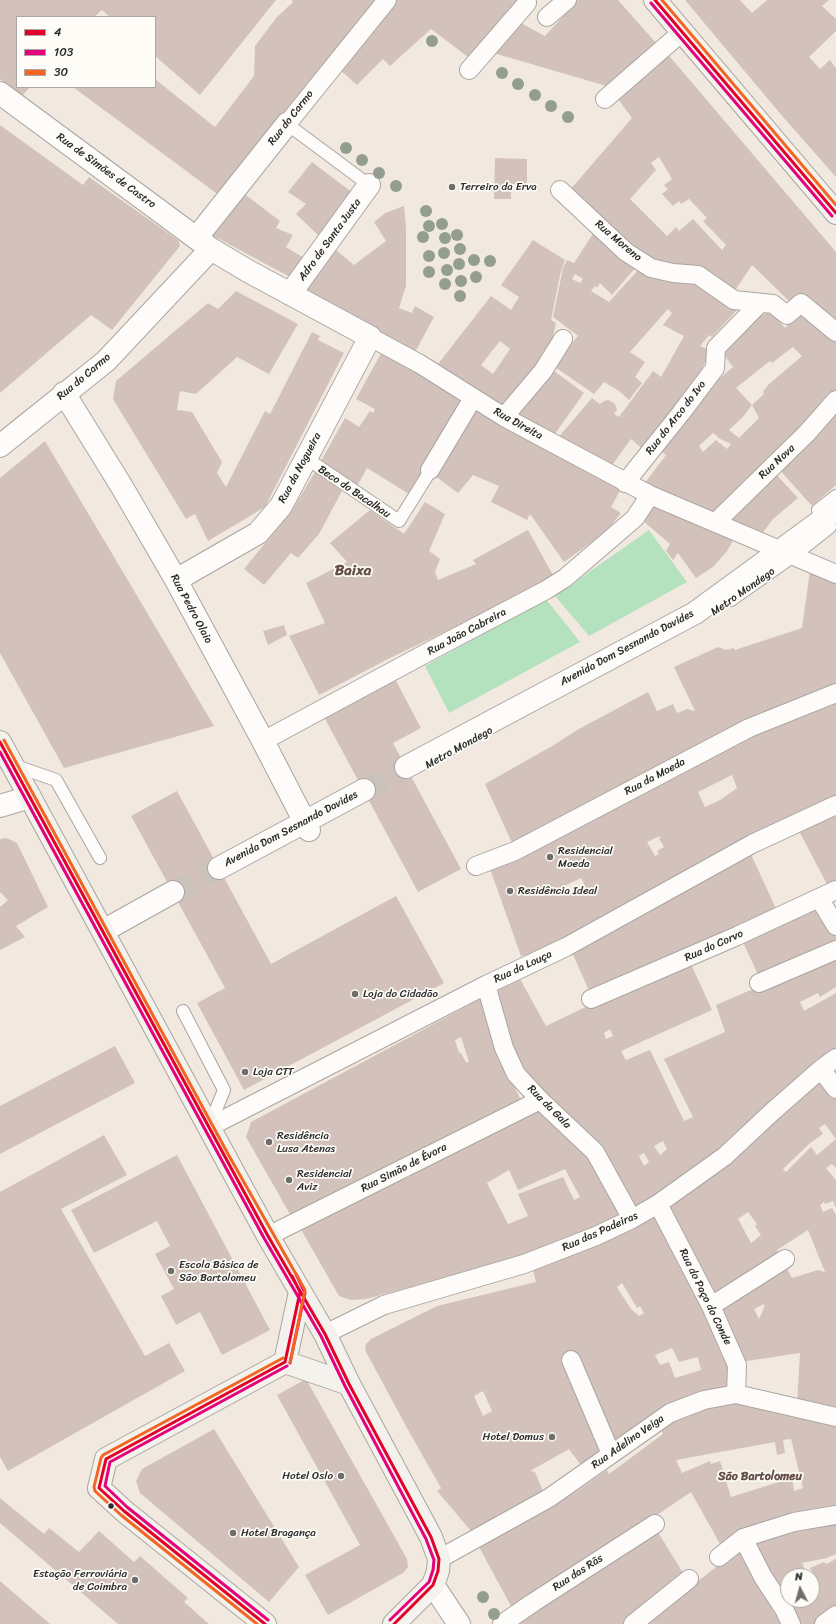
<!DOCTYPE html>
<html>
<head>
<meta charset="utf-8">
<style>
  body { margin:0 }
  #map { position:relative; width:836px; height:1624px; overflow:hidden; background:#f1e9df; font-family:Sriracha,sans-serif }
  canvas { display:block }
  .legend { position:absolute; left:16px; top:16px; width:140px; height:72px; box-sizing:border-box; background:#fdfcf7; border:1px solid #a9a8a5; margin:0; padding:5px 7px; list-style:none; font-size:12px; color:#2b2b2b }
  .legend li { display:flex; align-items:center; gap:8px; height:20px }
  .legend b { width:20px; border:1px solid #a9a8a5 }
  .north { position:absolute; left:780px; top:1568px; width:40px; height:40px; box-sizing:border-box; background:#fdfcf7; border:1px solid #a9a8a5; border-radius:50%; rotate:354deg; font-size:11px; font-weight:700; line-height:16px; text-align:center; color:#2b2b2b }
  .north::after { content:''; display:block; margin:auto; width:14px; height:18px; background:#706e6a; clip-path:polygon(50% 0,100% 100%,50% 72%,0 100%) }
</style>
</head>
<body>
<div id="map">
<canvas width="836" height="1624"></canvas>
<ul class="legend">
<li><b style="height:5px;background:#e4002b"></b>4</li>
<li><b style="height:5px;background:#e5007d"></b>103</li>
<li><b style="height:5px;background:#f26522"></b>30</li>
</ul>
<div class="north">N</div>
</div>
<script>
const g = document.querySelector('canvas').getContext('2d');
g.lineJoin = 'round';
function fill(path, color) { g.fillStyle = color; g.fill(path, 'evenodd'); }
const shape = rows => new Path2D(rows.map(r => 'M' + r).join(''));
function strokePath(path, color, width, dash) { g.strokeStyle = color; g.lineWidth = width; g.lineCap = dash ? 'butt' : 'round'; g.setLineDash(dash || []); g.stroke(path); }
function drawText(font, color, halo, rows, align = 'center') {
  g.font = font + ' Sriracha,sans-serif'; g.lineWidth = 3.5; g.setLineDash([]); g.textBaseline = 'middle'; g.strokeStyle = halo; g.fillStyle = color; for (const [text, x, y, turn = 0] of rows) {
    g.save(); g.translate(x, y); g.rotate((+turn || 0) * Math.PI / 180); g.textAlign = isNaN(turn) ? turn : align; if (halo) g.strokeText(text, 0, 0); g.fillText(text, 0, 0); g.restore();
  }
}
fill(shape([
  [649,530,687,582,589,636,555,596],
  [546,599,580,642,449,713,425,666]
]), '#b5e2be');
fill(shape([
  [0,0,276,0,200,95,155,56,155,17,110,17,102,10,94,17,17,17,17,87,30,87,22,96,0,79],
  [292,0,381,0,220,196,73,87,155,87,155,79,215,127,254,76,255,46,276,18,293,2],
  [392,0,524,0,468,57,431,29,390,66,383,59,357,85,338,68],
  [578,0,618,0,657,44,610,87,490,52,515,20,545,36],
  [685,0,740,0,752,13,767,0,829,0,822,6,836,19,836,31,809,57,820,69,830,60,836,68,836,177,783,117],
  [665,51,836,252,836,329,820,312,795,295,791,303,752,265,732,295,627,247,569,191,632,118,615,95],
  [659,157,672,179,664,185,668,189,662,194,673,206,679,201,681,204,689,199,707,218,703,221,726,245,722,250,693,219,679,231,676,227,667,236,630,199,656,170,651,163],
  [0,125,83,185,89,177,179,241,180,246,112,330,91,315,0,393],
  [495,158,527,159,527,184,511,184,511,199,494,199],
  [312,162,353,193,319,236,296,214,306,204,288,192],
  [242,192,280,221,276,228,293,235,286,247,304,258,290,277,210,234],
  [404,206,406,228,406,286,399,308,412,313,415,306,434,317,415,352,305,290,336,250,354,265,386,241,374,222,385,213],
  [596,229,636,267,612,295,600,283,597,288,595,286,591,291,609,302,639,269,694,282,738,309,712,337,709,335,700,346,711,351,686,399,646,452,631,439,610,468,556,440,592,398,600,404,604,401,609,400,615,404,617,410,614,414,619,417,653,371,661,377,684,336,663,325,672,313,668,309,630,352,645,362,635,377,642,383,629,400,619,391,604,382,594,394,552,365,578,336,553,317,563,268,567,260,574,263],
  [575,274,583,279,580,283,572,279],
  [533,240,565,260,560,275,551,320,556,323,551,345,506,411,438,364,491,296,511,310,519,297,501,285],
  [500,341,510,349,493,374,481,365],
  [236,291,298,324,269,374,237,357,196,394,180,391,177,410,192,412,222,462,217,473,226,487,265,411,270,414,312,332,320,336,318,340,344,353,265,507,208,541,195,514,186,519,113,399,116,381,208,303,218,309],
  [804,309,836,335,836,394,716,515,644,484,666,455,657,449,715,382,733,367,721,351,757,319,770,310,785,328],
  [793,347,802,356,768,385,763,392,764,394,752,405,759,418,739,438,729,430,742,418,752,405,736,388,770,361,772,363],
  [713,433,720,439,731,444,727,449,716,440,703,452,699,446],
  [384,348,466,403,409,494,367,468,357,486,321,461,345,418,359,427,370,411,373,413,375,409,356,399],
  [550,368,584,393,552,438,516,417],
  [473,406,621,489,611,507,621,513,606,532,564,562,530,514,527,520,491,502,499,486,473,475,458,493,431,473],
  [836,408,836,485,812,506,778,468],
  [45,441,107,545,214,726,64,768,0,653,0,478],
  [773,471,798,498,773,519,761,535,726,518],
  [315,472,342,491,319,534,298,558,291,553,264,585,244,569,292,510],
  [654,501,734,539,727,551,713,567,696,578,678,553,673,560,666,551,670,544,642,520],
  [425,502,445,514,429,551,440,559,435,572,438,580,476,564,473,560,528,530,553,575,499,606,390,658,319,695,289,636,325,623,306,583,347,562,330,543,370,510,404,534],
  [810,571,836,580,836,683,817,690,513,845,485,784,552,746,579,729,648,692,657,711,673,704,677,713,687,709,695,711,674,667,718,647,726,650,734,648,735,650,802,628],
  [284,625,287,635,268,645,263,631],
  [394,677,421,728,393,743,461,869,418,892,323,715],
  [836,698,836,797,539,953,521,956,489,866,719,749],
  [732,775,737,788,720,800,705,807,698,792],
  [660,836,660,838,659,839,664,847,657,851,659,854,655,856,647,842],
  [581,878,584,884,570,893,562,887],
  [177,791,271,964,396,896,444,983,244,1090,197,1003,225,988,131,816],
  [836,809,836,884,829,888,797,827],
  [6,838,17,843,48,907,16,926,25,937,0,950,0,907,8,900,0,892,0,839],
  [749,850,778,913,590,993,571,950],
  [818,903,836,934,836,943,760,979,742,940],
  [836,953,836,987,820,997,818,993,800,1002,804,1011,836,993,836,1053,717,1154,634,1210,550,1099,523,1070,509,1046,493,989,520,979,546,1026,598,1001,690,962,712,1010,621,1051,626,1060,650,1050,684,1121,693,1117,664,1059,725,1032,716,1005],
  [610,1029,613,1036,606,1039,604,1033],
  [663,1141,667,1149,660,1155,654,1146],
  [644,1153,649,1162,644,1166,639,1156],
  [486,996,510,1076,522,1103,291,1216,246,1137,251,1122],
  [461,1037,469,1062,466,1062,461,1053,459,1053,455,1040],
  [115,1046,135,1083,0,1154,0,1106],
  [820,1076,836,1097,836,1168,832,1164,826,1168,836,1180,836,1208,833,1201,825,1204,824,1202,820,1205,823,1212,832,1208,836,1215,836,1411,797,1403,800,1353,740,1362,717,1311,785,1265,792,1278,818,1270,825,1272,808,1230,777,1250,780,1256,732,1285,709,1296,664,1206],
  [825,1124,836,1139,817,1155,811,1147,786,1172,783,1169,809,1144,823,1134,819,1128],
  [748,1212,757,1224,755,1226,761,1235,751,1243,738,1219],
  [764,1304,764,1308,759,1319,754,1309],
  [538,1108,592,1155,627,1213,520,1258,366,1299,351,1300,339,1296,299,1226,401,1177,403,1180,411,1176,409,1172],
  [565,1169,580,1197,574,1200,563,1177,518,1194,528,1216,508,1224,487,1183,509,1170,518,1190],
  [104,1135,127,1175,61,1209,145,1356,169,1343,185,1371,8,1471,0,1457,0,1192],
  [177,1155,270,1330,222,1355,200,1312,176,1325,161,1296,174,1289,155,1254,170,1246,157,1221,94,1253,71,1210],
  [652,1212,726,1348,733,1390,606,1452,583,1468,569,1449,530,1471,535,1472,543,1491,471,1531,437,1491,441,1488,407,1428,365,1350,366,1344,371,1339,437,1306,536,1282,532,1267],
  [622,1283,637,1308,640,1306,644,1313,639,1316,631,1309,617,1287],
  [672,1348,679,1362,698,1357,701,1370,675,1378,669,1362,660,1365,655,1355],
  [483,1391,492,1411,483,1416,474,1396],
  [306,1379,407,1559,408,1567,403,1573,328,1615,305,1575,360,1545,277,1395],
  [739,1399,836,1421,836,1509,744,1535,720,1544,691,1492,641,1526,512,1608,479,1547,580,1489,607,1470,609,1474,663,1434,658,1424],
  [791,1439,803,1488,794,1491,792,1478,731,1497,720,1461,711,1464,710,1461,682,1473,676,1460,775,1442,777,1455,785,1453,783,1440],
  [214,1429,299,1567,269,1602,140,1493,136,1481,142,1469],
  [0,1498,44,1534,49,1528,79,1552,99,1531,134,1562,140,1556,188,1598,184,1602,209,1624,118,1624,0,1523],
  [819,1519,820,1527,836,1524,836,1554,827,1558,802,1563,808,1576,788,1576,788,1585,778,1590,781,1595,788,1592,788,1600,812,1600,812,1579,815,1578,810,1568,824,1562,826,1564,836,1559,836,1610,818,1624,793,1624,752,1537],
  [656,1529,683,1573,624,1624,520,1624,517,1620],
  [743,1546,775,1614,781,1609,789,1624,643,1624],
  [0,1581,50,1624,0,1624]
]), '#d3c2bb');
strokePath(shape([
  [364,790,406,767],
  [173,892,219,868]
]), '#c9c3bb', 22, [22, 11]);
const service = shape([
  [287,124,369,185],
  [306,458,399,521,427,476],
  [818,510,836,496],
  [731,600,792,557,830,527],
  [13,765,56,780,100,858],
  [183,1011,224,1090,209,1127]
]);
const pedestrian = shape([
  [547,17,567,0],
  [469,70,527,3],
  [605,99,682,32],
  [287,124,387,0],
  [560,190,626,252,651,268,673,273,698,275,734,300,773,304,787,315,801,303,836,332],
  [370,337,420,364,504,417,650,495,836,574],
  [504,417,543,371,563,339],
  [430,470,473,398],
  [625,483,681,413,715,368,716,348,760,303],
  [716,522,807,433,836,400],
  [263,741,430,651,546,590,565,578,635,518,650,495],
  [476,866,515,851,749,728,836,693],
  [819,898,836,926],
  [759,983,836,950],
  [486,985,504,1048,516,1074,540,1100,595,1152,632,1219],
  [591,999,737,936,836,890],
  [821,1069,836,1089],
  [209,1127,486,985,566,947,752,844,836,805],
  [658,1204,711,1306,737,1365,736,1394],
  [268,1236,540,1100],
  [711,1306,785,1259],
  [325,1334,384,1305,524,1264,596,1236,632,1219,658,1204,725,1156,772,1112,821,1069,836,1058],
  [571,1360,611,1454],
  [743,1538,763,1577,784,1609,791,1624],
  [719,1557,743,1538,794,1522,836,1515],
  [439,1559,549,1498,670,1413,704,1400,736,1394,836,1417],
  [502,1624,534,1602,655,1524],
  [633,1624,689,1579],
  [824,1624,836,1615]
]);
const minor = shape([
  [0,93,211,249,248,271,370,337,281,506,258,533,176,580],
  [197,237,287,124],
  [290,294,369,185],
  [64,393,122,487,176,580,263,741,309,830],
  [0,446,106,361,211,249],
  [406,767,695,613,836,510],
  [0,806,30,797],
  [219,868,364,790],
  [103,931,173,892],
  [433,1585,459,1624]
]);
const secondary = shape([
  [655,0,836,213],
  [0,742,268,1236,325,1334,349,1384,431,1537,439,1559,438,1571,433,1585,394,1624],
  [285,1362,300,1292],
  [285,1362,349,1384],
  [265,1624,124,1511,99,1488,106,1459,285,1362]
]);
strokePath(service, '#aaa5a0', 14);
strokePath(pedestrian, '#aaa5a0', 20);
strokePath(minor, '#aaa5a0', 24);
strokePath(secondary, '#aaa5a0', 24);
strokePath(service, '#fdfcfa', 12);
strokePath(pedestrian, '#fdfcfa', 18);
strokePath(minor, '#fdfcfa', 22);
strokePath(secondary, '#f4f2ec', 22);
strokePath(shape([
  [655,0,836,213],
  [0,742,268,1236,325,1334,349,1384,431,1537,439,1559,438,1571,433,1585,394,1624],
  [285,1362,300,1292,292,1276],
  [265,1624,124,1511,99,1488,106,1459,285,1362]
]), '#e4002b', 3);
strokePath(shape([
  [651,3,832,216],
  [0,752,264,1238,321,1336,345,1386,426,1539,434,1560,433,1570,429,1582,390,1620],
  [290,1363,305,1293,296,1274],
  [268,1620,127,1507,105,1486,110,1462,287,1366]
]), '#e5007d', 3);
strokePath(shape([
  [662,0,836,205],
  [4,740,228,1154,305,1290,290,1363],
  [257,1624,121,1515,95,1491,94,1487,101,1458,103,1455,283,1358]
]), '#f26522', 3);
g.fillStyle = '#939e90';
for (const [x, y] of [
  [432,41],
  [502,73],
  [518,84],
  [535,95],
  [551,106],
  [568,117],
  [346,148],
  [362,160],
  [379,173],
  [396,186],
  [426,211],
  [442,224],
  [429,226],
  [457,235],
  [423,237],
  [445,238],
  [460,249],
  [444,253],
  [429,256],
  [474,260],
  [490,261],
  [459,264],
  [447,270],
  [429,272],
  [476,277],
  [461,281],
  [445,284],
  [460,296],
  [483,1597],
  [494,1614]
]) { g.beginPath(); g.arc(x, y, 6, 0, 2 * Math.PI); g.fill(); }
for (const [x, y, r, color] of [
  [452,187,4,"#706e6a"],
  [550,857,4,"#706e6a"],
  [510,891,4,"#706e6a"],
  [355,994,4,"#706e6a"],
  [245,1072,4,"#706e6a"],
  [269,1142,4,"#706e6a"],
  [289,1180,4,"#706e6a"],
  [171,1271,4,"#706e6a"],
  [552,1437,4,"#706e6a"],
  [341,1476,4,"#706e6a"],
  [111,1506,3.5,"#2b2b2b"],
  [233,1533,4,"#706e6a"],
  [135,1580,4,"#706e6a"]
]) { const dot = new Path2D(); dot.arc(x, y, r, 0, 2 * Math.PI); g.fillStyle = color; g.fill(dot); strokePath(dot, '#fdfcf7', 1.5); }
drawText('11px', '#2b2b2b', '#fdfcf7', [
  ["Rua do Carmo",291,118,-52],
  ["Rua de Simões de Castro",106,171,36],
  ["Adro de Santa Justa",330,240,-54],
  ["Rua Moreno",618,241,40],
  ["Rua do Carmo",84,377,-40],
  ["Rua do Arco do Ivo",676,418,-52],
  ["Rua Direita",518,424,29],
  ["Rua Nova",777,462,-43],
  ["Rua da Nogueira",300,468,-62],
  ["Beco do Bacalhau",354,492,34],
  ["Metro Mondego",743,592,-35],
  ["Rua Pedro Olaio",191,609,62],
  ["Rua João Cabreira",467,632,-28],
  ["Avenida Dom Sesnando Davides",627,648,-28],
  ["Metro Mondego",459,748,-29],
  ["Rua da Moeda",655,777,-28],
  ["Avenida Dom Sesnando Davides",291,829,-28],
  ["Rua do Corvo",714,946,-24],
  ["Rua da Louça",523,967,-25],
  ["Rua da Gala",549,1107,45],
  ["Rua Simão de Évora",404,1168,-27],
  ["Rua das Padeiras",600,1232,-24],
  ["Rua do Paço do Conde",705,1297,64],
  ["Rua Adelino Veiga",628,1442,-35],
  ["Rua das Rãs",578,1573,-33]
]);
drawText('11px', '#2b2b2b', '#fdfcf7', [
  ["Terreiro da Erva",460,187],
  ["Residencial",558,851],
  ["Moeda",558,864],
  ["Residência Ideal",518,891],
  ["Loja do Cidadão",363,994],
  ["Loja CTT",253,1072],
  ["Residência",277,1136],
  ["Lusa Atenas",277,1149],
  ["Residencial",297,1174],
  ["Aviz",297,1187],
  ["Escola Básica de",179,1265],
  ["São Bartolomeu",179,1278],
  ["Hotel Domus",544,1437,"right"],
  ["Hotel Oslo",333,1476,"right"],
  ["Hotel Bragança",241,1533],
  ["Estação Ferroviária",127,1574,"right"],
  ["de Coimbra",127,1587,"right"]
], 'left');
drawText('bold 12px', '#664f49', '#fdfcf7', [
  ["São Bartolomeu",760,1477]
]);
drawText('bold 15px', '#664f49', '#fdfcf7', [
  ["Baixa",353,571]
]);
</script>
</body>
</html>
